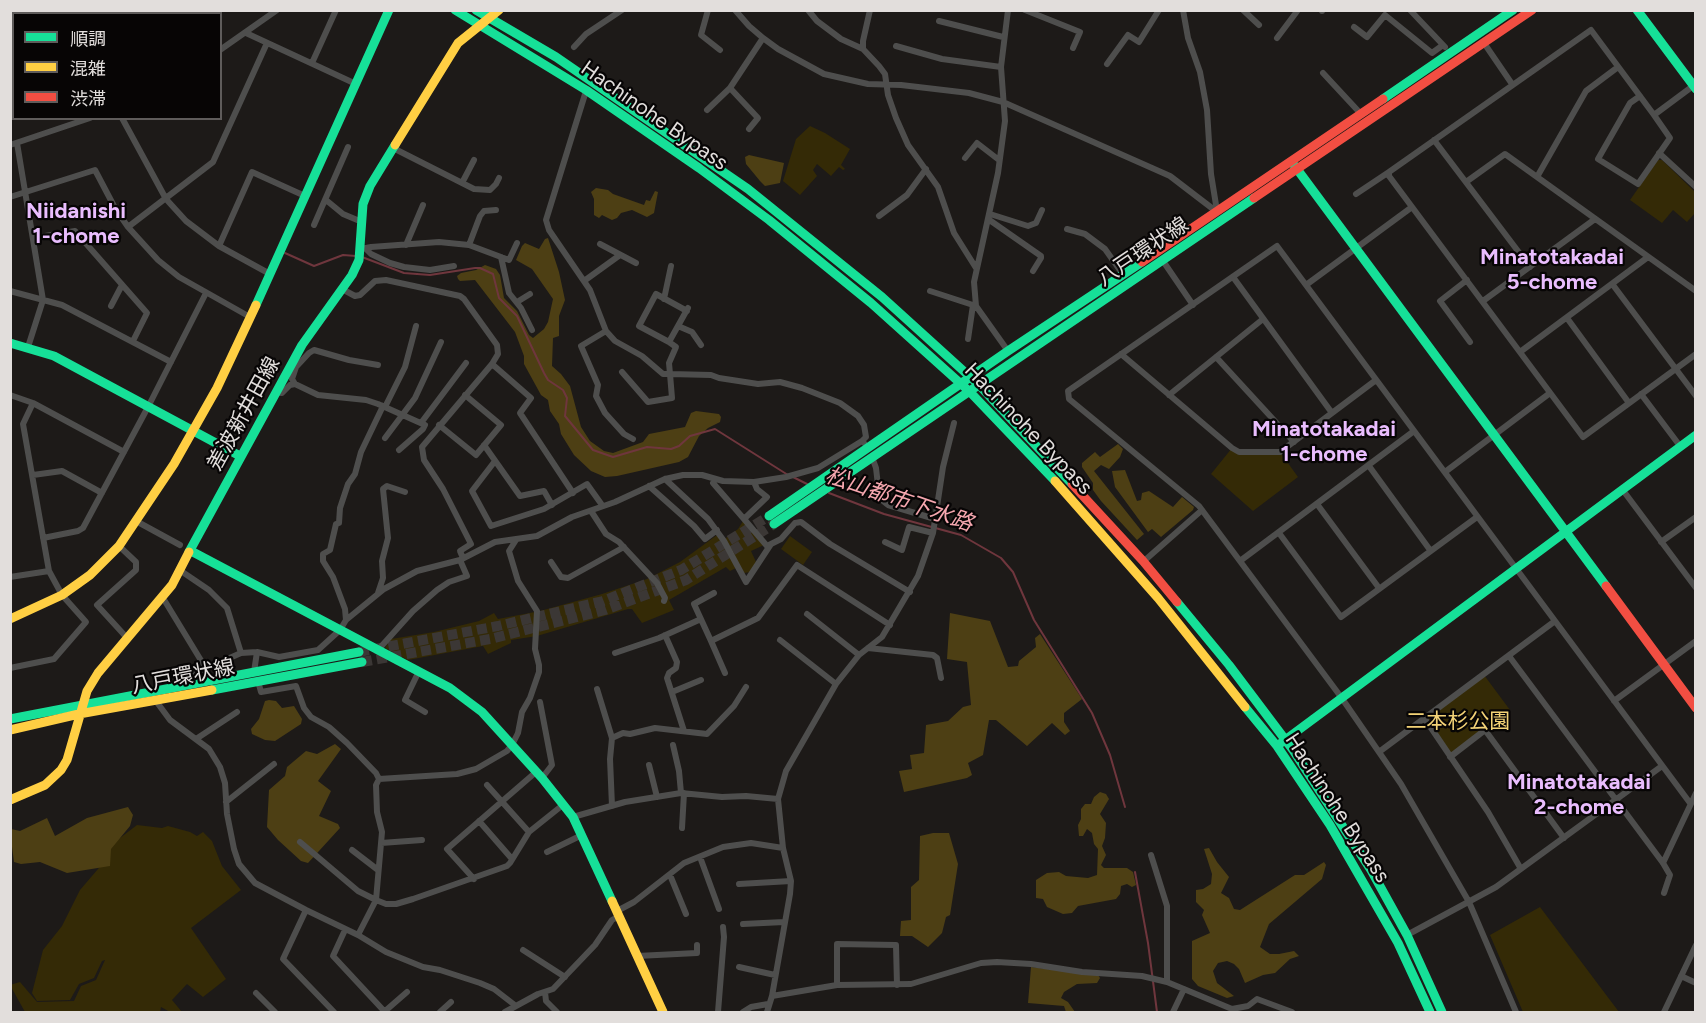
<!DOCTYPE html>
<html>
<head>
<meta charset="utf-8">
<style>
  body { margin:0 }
  #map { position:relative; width:1706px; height:1023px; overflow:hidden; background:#1d1a18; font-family:Figtree,"Noto Sans JP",sans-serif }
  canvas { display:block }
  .frame { position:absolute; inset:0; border:12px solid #e2dedc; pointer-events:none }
  .legend { position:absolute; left:12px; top:12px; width:210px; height:108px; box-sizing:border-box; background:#070505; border:2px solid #5f5c5b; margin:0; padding:8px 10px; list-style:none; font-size:18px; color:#e2dedc }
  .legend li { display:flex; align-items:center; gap:12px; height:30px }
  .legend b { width:30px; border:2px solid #5f5c5b }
</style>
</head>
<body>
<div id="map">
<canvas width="1706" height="1023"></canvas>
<div class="frame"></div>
<ul class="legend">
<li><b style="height:8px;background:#16e098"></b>順調</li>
<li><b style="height:8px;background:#ffcf43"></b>混雑</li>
<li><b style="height:8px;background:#f24e42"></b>渋滞</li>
</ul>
</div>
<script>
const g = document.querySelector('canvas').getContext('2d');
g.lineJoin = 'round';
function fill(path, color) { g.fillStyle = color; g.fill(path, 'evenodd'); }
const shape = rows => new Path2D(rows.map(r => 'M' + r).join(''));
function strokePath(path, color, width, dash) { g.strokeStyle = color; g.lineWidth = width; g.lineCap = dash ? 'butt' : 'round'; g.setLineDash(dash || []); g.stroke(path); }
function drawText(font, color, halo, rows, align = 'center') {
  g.font = font + ' Figtree,"Noto Sans JP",sans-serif'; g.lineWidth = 4.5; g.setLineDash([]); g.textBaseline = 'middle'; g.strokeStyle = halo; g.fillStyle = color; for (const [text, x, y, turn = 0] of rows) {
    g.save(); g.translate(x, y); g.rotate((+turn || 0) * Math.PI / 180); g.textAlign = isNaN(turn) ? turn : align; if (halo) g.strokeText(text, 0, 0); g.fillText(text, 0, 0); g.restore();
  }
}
fill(shape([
  [810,126,825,133,850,149,841,165,845,169,843,170,839,167,831,176,817,164,813,170,817,176,800,195,783,181,796,139],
  [1658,160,1662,160,1695,192,1695,213,1687,222,1673,210,1662,223,1630,200],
  [1232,448,1239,452,1280,452,1298,477,1253,511,1211,474],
  [743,521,764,545,751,551,756,562,750,572,744,573,740,566,730,571,726,567,669,600,674,610,642,623,632,609,628,609,537,636,511,640,511,643,488,654,483,646,408,660,385,648,391,639,434,632,479,621,494,613,498,619,540,611,602,594,647,579,680,562,717,535,722,541,738,529],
  [790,536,812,552,803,565,781,549],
  [1484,675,1510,710,1450,757,1425,719],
  [137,825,162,828,168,826,190,832,197,836,203,832,212,841,222,866,241,890,191,928,226,979,203,997,187,984,172,1000,182,1012,170,1012,161,1007,160,1012,25,1012,10,985,20,982,37,1002,74,1001,81,986,96,980,105,960,102,961,94,978,79,984,70,1000,37,1001,32,993,43,950,62,926,80,890,104,862,107,848],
  [1540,907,1619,1012,1523,1012,1490,935]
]), '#342a06');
fill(shape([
  [749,155,784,163,780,183,765,186,760,181,746,164,745,157],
  [596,188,608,190,613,194,644,205,646,200,650,201,655,191,658,192,654,213,647,217,632,210,621,213,617,218,612,220,602,215,599,218,594,215,594,199,591,192],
  [548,238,559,272,565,300,559,316,559,336,553,338,552,366,561,374,570,386,581,427,590,441,604,451,613,453,643,442,649,434,685,427,691,413,696,411,719,414,721,417,720,422,708,428,699,436,688,457,679,462,617,476,605,477,591,471,574,455,561,434,559,424,550,411,548,400,541,395,524,364,524,356,515,332,475,280,460,281,458,279,457,276,461,273,476,270,485,265,496,269,500,275,504,298,517,311,529,335,533,338,544,329,548,322,553,299,532,269,516,260,522,246,525,243,539,249,545,239],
  [1118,444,1123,449,1120,457,1109,469,1101,465,1094,471,1144,534,1137,540,1101,501,1093,490,1093,483,1082,467,1082,463,1095,452,1100,457],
  [1125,470,1137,501,1141,500,1142,493,1149,491,1173,507,1182,497,1194,507,1193,510,1161,537,1152,529,1148,532,1115,487,1112,471],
  [950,613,990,621,1008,667,1018,666,1019,661,1036,647,1035,638,1040,634,1082,699,1064,713,1064,722,1070,731,1065,735,1052,723,1027,746,996,720,989,720,983,755,968,763,972,775,967,778,904,792,899,771,912,769,910,755,924,753,926,725,948,721,963,707,971,705,967,662,947,659],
  [269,700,276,701,282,708,294,706,302,719,301,724,275,741,265,740,252,734,251,729,259,719,265,701],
  [335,744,341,749,318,781,331,791,319,816,338,824,340,828,308,863,301,861,278,840,267,827,269,790,285,776,287,767,306,751,317,754],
  [1100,792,1106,794,1109,799,1100,814,1106,823,1105,838,1102,846,1106,855,1101,865,1104,868,1127,868,1133,872,1136,885,1132,887,1127,884,1121,886,1120,894,1116,899,1078,906,1072,913,1063,914,1047,907,1043,899,1036,898,1036,880,1047,873,1059,872,1066,876,1088,878,1097,875,1098,849,1094,844,1092,833,1087,829,1083,836,1079,836,1078,825,1081,819,1081,809,1085,804,1091,804,1094,797],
  [128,807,133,815,130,826,111,849,110,866,67,873,40,862,21,864,14,862,12,847,11,847,11,829,20,831,47,818,55,836,87,818],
  [933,833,949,833,958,864,950,915,946,917,942,933,928,947,912,936,900,936,901,921,911,920,911,887,919,880,920,836],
  [1209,848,1217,862,1229,877,1221,893,1229,898,1234,909,1240,910,1295,875,1304,875,1324,862,1326,865,1322,879,1269,924,1260,947,1270,954,1279,954,1294,951,1299,956,1290,959,1275,973,1263,975,1245,983,1239,969,1234,964,1227,961,1218,963,1213,971,1217,983,1234,996,1227,998,1198,986,1192,979,1192,941,1210,933,1202,915,1204,910,1196,902,1196,890,1203,889,1211,884,1212,874,1204,849],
  [1031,967,1098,975,1100,978,1097,983,1077,984,1064,992,1061,998,1068,1002,1075,1012,1066,1012,1064,1006,1028,1003]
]), '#4d3f14');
fill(shape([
  [74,10,221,10,221,11,217,14,67,13]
]), '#6f363d');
strokePath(shape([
  [285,253,314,266,343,255,356,256],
  [362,257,404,273,430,275,475,268,480,268,493,274,499,298,517,316,544,373,548,380,563,390,567,398,565,416,593,450,613,457,647,447,671,449,679,446,690,436,715,429,788,475],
  [793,477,807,484],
  [829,493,884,514,961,535,1001,558,1013,572,1034,620,1092,713,1110,755,1125,807],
  [1135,872,1148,943,1157,1012]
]), '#6f363d', 2);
strokePath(shape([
  [359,652,498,626,603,601,681,570,769,516],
  [362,662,490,639,605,610,686,580,774,524]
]), '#3b3735', 10, [10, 5]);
strokePath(shape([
  [708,10,701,35,720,50],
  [735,10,749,26,763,38,778,49,824,74,868,84,901,85,969,93,1003,102,1170,176,1217,212],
  [808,10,817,21,841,39,863,49,879,66,885,74,888,95,896,118,908,145,938,187,954,233,976,268],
  [1025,10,1080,32,1073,48],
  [1183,10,1188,38,1200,72,1207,110,1211,174,1217,211],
  [1243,10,1259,25],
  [1410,10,1445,47],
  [1322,11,1322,10],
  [939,21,1003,37],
  [1354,27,1367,37,1385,15,1432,53,1443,45],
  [246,33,356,84],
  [1277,38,1298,10],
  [1484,43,1512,84],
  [896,46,942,59,1001,67],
  [574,47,586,34,622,10],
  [863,49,863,41,870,10],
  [220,50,277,10],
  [312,63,336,10],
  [1107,64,1128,35,1139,42,1159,10],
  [1323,73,1361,114],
  [730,88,758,118,749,129],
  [586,91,546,220,549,230,590,290,606,331,615,341,642,356,663,374,670,374,672,398,648,402,622,372],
  [1640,96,1630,103,1598,159,1638,184,1670,138,1654,115,1591,30,1389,172,1389,176,1583,437,1696,354],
  [707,110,730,88,763,38],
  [1654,115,1693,86],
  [122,118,166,199,186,221,219,246,270,274],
  [1434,140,1530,267],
  [17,143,43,300,28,347],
  [10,145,90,118],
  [393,148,474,189,490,190,496,184,499,178],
  [1659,153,1696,187],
  [965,158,977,143,999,160],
  [1537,177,1586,91,1618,67],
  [1466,182,1505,154,1696,291],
  [462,183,474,160],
  [1356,194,1389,172],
  [10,197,95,170,115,208,128,227,158,260,179,277,250,317],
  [326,200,343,214,362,222],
  [990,214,1028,226,1036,223,1042,210],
  [879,216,907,195,926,169],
  [988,219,1041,256,1041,258,1033,271],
  [314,225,348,147],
  [128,227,213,162,267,43],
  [1067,229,1085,234,1105,249,1122,273],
  [33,238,75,231,147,313,133,341],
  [600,244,636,263],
  [406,245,423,205],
  [469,245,480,216,484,211,496,210],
  [219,246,252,172,305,196],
  [361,249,371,247,439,242,469,245,509,260,517,243],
  [366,249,371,254,390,263,404,267,430,270,454,266],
  [501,257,509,293,521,308,532,330],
  [1163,261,1193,305],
  [1233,277,1332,413],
  [1467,280,1440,301,1470,342],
  [584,281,620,255],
  [1306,285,1412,207],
  [1613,285,1696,396],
  [342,289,355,296,360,295,375,281,386,280,460,296,464,299,497,345,498,354,492,364,422,447,424,460,443,489,471,544,460,551,463,558],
  [10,291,62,305,171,362],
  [930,291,976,306],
  [664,299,671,266],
  [1483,301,1595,219],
  [517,302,530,294],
  [111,306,122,285],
  [688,308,669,342,676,347,669,363,670,374,711,375,719,378,758,384,780,382,802,388,840,403,858,416,864,425,866,437,862,441,864,443],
  [1567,318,1629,403],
  [678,326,692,332,701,345],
  [606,331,581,346,598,385,596,396,605,413,624,434,633,439],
  [968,339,973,305],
  [669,342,639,326,656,294,687,311],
  [1008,351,976,306,974,282,998,173,1005,121,1001,67,1008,10],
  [1520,352,1648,257],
  [1121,354,1232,448,1239,452,1280,452,1376,380],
  [1216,357,1294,442],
  [492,364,531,398,520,413,573,493],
  [295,384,292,379,296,367,309,353,314,350,349,360,378,365],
  [276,392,282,393,290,385,295,384,318,395,366,400,378,404,425,425,423,429,399,450],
  [1641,394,1680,446],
  [10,395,33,403,124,452],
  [1169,395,1263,319],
  [385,407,405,367,416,326],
  [421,423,466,363],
  [439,425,476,455,501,425,465,395],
  [385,438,415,398,441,342],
  [484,445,520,496,544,491,552,505],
  [872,457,876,468,879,494,883,501,888,505,935,519],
  [495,461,472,491,491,526,544,509,587,484,602,505],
  [1369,466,1430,550],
  [1445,472,1550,393],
  [33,475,62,471,102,493],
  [665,479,708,519,724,541,746,582,771,544],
  [754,482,757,489,767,497,744,519,767,546,781,539,795,523,801,522,830,544,910,592],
  [713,483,744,519],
  [649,486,694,526,705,539,717,530],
  [1622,489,1696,588],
  [1317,504,1379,588],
  [591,511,606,534,619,542,657,583,665,598,664,601],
  [136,521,180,545],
  [1279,533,1341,617,1477,517],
  [43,538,78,531,83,528,148,407,206,293],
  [885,542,902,550,909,527,933,533],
  [1661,542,1696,517],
  [119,546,136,562,136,570,97,605,128,639],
  [1144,561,1202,510],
  [1240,561,1414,431],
  [551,562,561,577,568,578,624,547],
  [181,571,209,590,227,608,241,653],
  [10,577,49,571],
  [378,593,383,578,382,561,388,538,383,489,387,486,405,492],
  [714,593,694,604,711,641,758,618,797,565,890,625],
  [163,598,205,667],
  [807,614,859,655],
  [346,620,345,609,333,577,323,561,323,554,330,550,336,524,339,523,340,508,348,484,355,474,361,452,383,406],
  [665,635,677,662,676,668,669,673,667,678,684,731],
  [780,640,836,684],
  [711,641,725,673],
  [868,648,933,655,937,658,941,678],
  [378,650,413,611,437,590,449,582,467,576,460,560],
  [615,653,659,638,701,619],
  [1509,656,1663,863,1670,875,1664,893],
  [10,668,54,659,86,622,62,595,49,571,23,424,33,403],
  [419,671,405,700,425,712],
  [254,672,257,652],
  [258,681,261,692,296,686,304,708,311,717,329,727,347,743,376,773,379,779,457,774,476,769,507,751,512,745,518,733,522,712,530,698,539,672,539,665,535,649,537,611,518,581,509,551,516,540],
  [179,687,184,678,241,653,257,652,279,657,318,650,340,630,346,620,384,589,417,571,460,560,495,542,537,536,572,517,615,502,665,479,683,475,702,475,723,481,754,482,786,477,818,468,862,441],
  [597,689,612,738,610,759,612,806],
  [672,692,701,680],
  [156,701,170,720,209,749,220,767,225,783,227,814,234,849,239,864,255,883,306,910,358,935,386,952,423,967,440,970,480,983,494,989,516,1006],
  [1614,701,1696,641],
  [540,702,552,765,542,778],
  [1425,719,1488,812,1521,869],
  [612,738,623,733,630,734,655,728,707,734,734,706,746,687],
  [196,739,237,712],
  [673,745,679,771,681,793],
  [1379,752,1555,621],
  [1450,757,1485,730,1564,838],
  [649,765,657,797],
  [487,785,529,832],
  [226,802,274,764],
  [573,817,625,802,681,793,722,797,746,796,778,799],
  [479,821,512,859],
  [682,828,684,793],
  [300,842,358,891,376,900,386,904,396,904,413,899,507,866,510,863,529,832,564,804],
  [381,843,422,840],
  [352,850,378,870],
  [547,852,582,835],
  [1151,855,1167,906,1167,982],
  [700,857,719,909],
  [1663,863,1696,793],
  [670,875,686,914],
  [474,879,447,849,536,772],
  [739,884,791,881],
  [306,910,283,959,334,1012],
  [617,911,634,902,684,863,723,847,751,843,783,848],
  [743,924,784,922],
  [345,930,333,956,385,1012],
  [358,935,376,900,382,832,377,812,376,785,379,779],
  [1407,935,1496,887,1662,766],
  [523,950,565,977],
  [637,956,697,953,697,945],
  [739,967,775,975],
  [1681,976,1696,983],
  [837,985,837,944,896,945,897,985],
  [545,992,546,1001,557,1012],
  [256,993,275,1012],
  [772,996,837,985,911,984,981,963,997,962,1031,964,1082,972,1142,976,1167,982,1232,1009,1248,1006,1257,999,1292,1012],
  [384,1012,407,992],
  [440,1012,451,1002],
  [505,1012,538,994,553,989,595,945,612,920,619,916],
  [718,1012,724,937,723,927],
  [743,1012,751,1007,768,1004],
  [767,1012,772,996,790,894,791,881,783,848,778,799,786,771,836,684,859,655,882,637,918,576,933,533,943,467,954,423],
  [1173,1012,1184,989],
  [1516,1012,1469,902,1401,784,1341,697,1199,506,1069,399,1068,391,1277,246,1690,803],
  [1664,1012,1696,945]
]), '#4e4e4d', 6);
strokePath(shape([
  [455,10,586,90,699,168,769,220,871,303,970,392,1055,481],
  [476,10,556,57,748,189,882,297,979,385,1072,484],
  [1637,10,1696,89],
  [1383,99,1513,10],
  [1294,165,1606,586],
  [256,305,389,10],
  [10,343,54,356,240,456],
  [769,516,1008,351,1142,262],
  [774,524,1254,198],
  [191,551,450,688,482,712,542,778,573,817,612,901],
  [189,552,302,345,352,275,359,260,363,204,370,186,395,145],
  [1177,602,1229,665,1293,750,1371,870,1407,935,1442,1012],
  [212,690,362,662],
  [1245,707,1277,746,1330,825,1398,943,1430,1012],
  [10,719,359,652],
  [1281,743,1696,435]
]), '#16e098', 9);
strokePath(shape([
  [395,145,458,43,499,10],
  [1055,481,1158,598,1245,707],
  [10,619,62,595,90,575,119,546,174,464,217,388,256,305],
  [10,730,79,714,212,690],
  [10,800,45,785,61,770,67,760,87,691,98,673,172,585,189,552],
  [612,901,663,1012]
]), '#ffcf43', 9);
strokePath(shape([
  [1254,198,1532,10],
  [1142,262,1383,99],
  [1072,484,1143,561,1177,602],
  [1606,586,1696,708]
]), '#f24e42', 9);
drawText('21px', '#e2dedc', '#070505', [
  ["Hachinohe Bypass",654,116,35],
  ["八戸環状線",1143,252,-34],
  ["差波新井田線",244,414,-61],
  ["Hachinohe Bypass",1028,429,46],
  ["八戸環状線",183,677,-11],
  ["Hachinohe Bypass",1337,808,57]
]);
drawText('21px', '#f3d276', '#070505', [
  ["二本杉公園",1458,722]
]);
drawText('bold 22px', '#e9bdfe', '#070505', [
  ["Niidanishi",76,212],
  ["1-chome",76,237],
  ["Minatotakadai",1552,258],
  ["5-chome",1552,283],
  ["Minatotakadai",1324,430],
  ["1-chome",1324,455],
  ["Minatotakadai",1579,783],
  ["2-chome",1579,808]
]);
drawText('italic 22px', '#f6a7af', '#070505', [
  ["松山都市下水路",899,500,19]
]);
</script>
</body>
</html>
